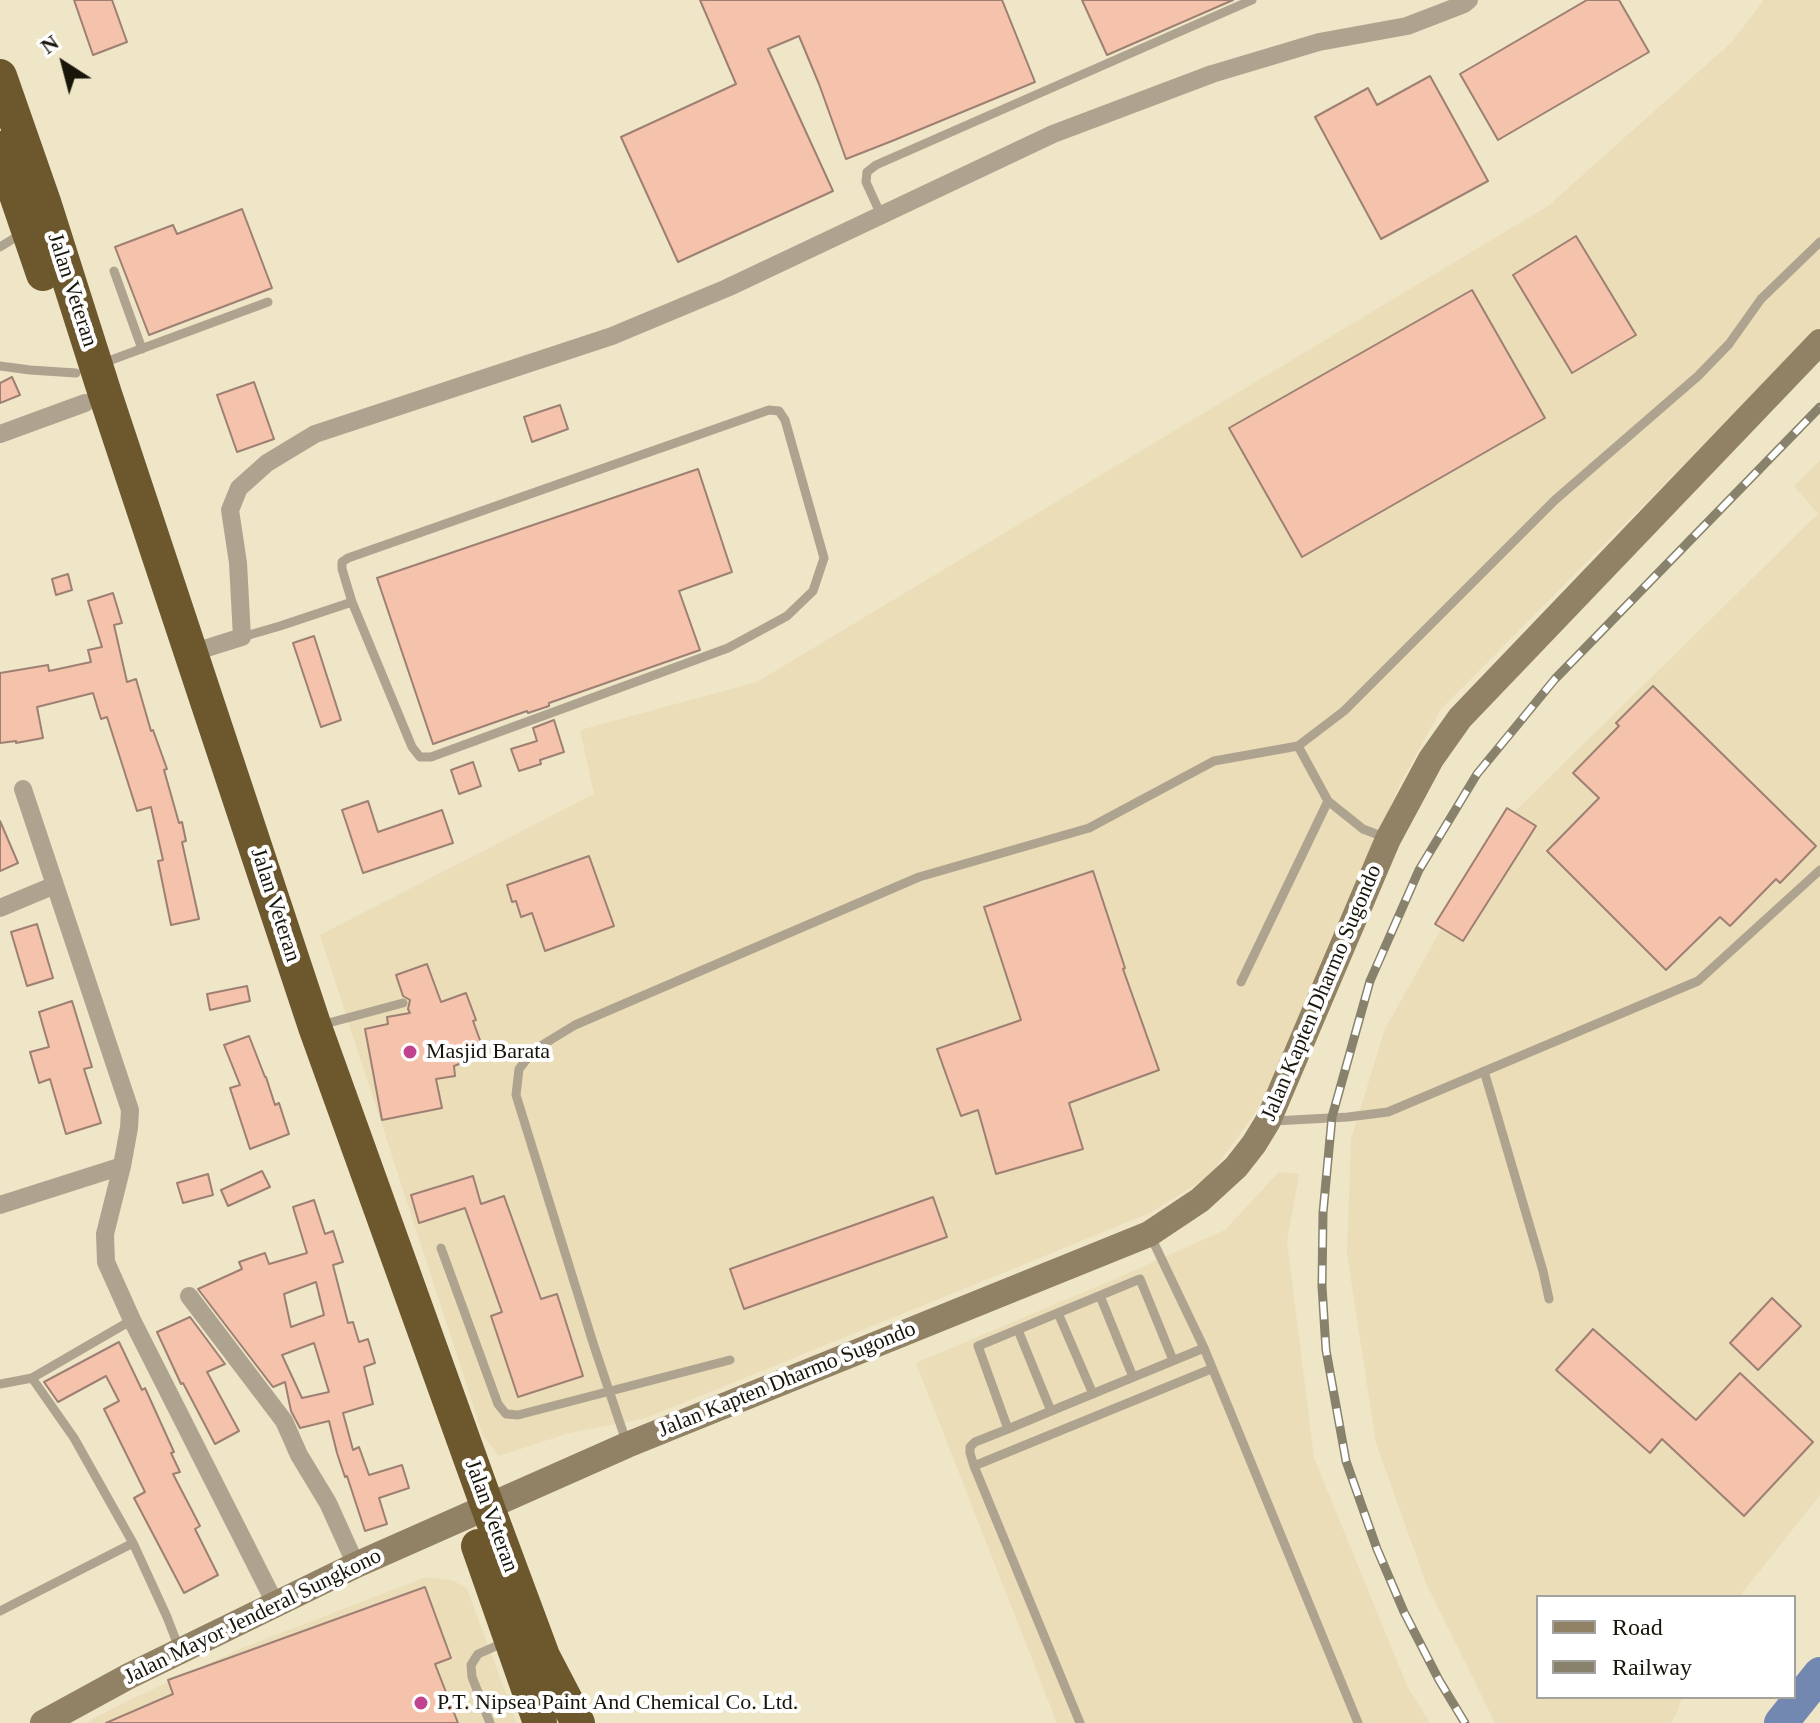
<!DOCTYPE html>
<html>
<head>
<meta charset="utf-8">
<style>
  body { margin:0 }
  #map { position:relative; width:1820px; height:1723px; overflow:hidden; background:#efe5c7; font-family:"Times New Roman",serif }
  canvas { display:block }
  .legend { position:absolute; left:1536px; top:1595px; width:260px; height:104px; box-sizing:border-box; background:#fff; border:2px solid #a3a19d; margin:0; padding:10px 14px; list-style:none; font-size:24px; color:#18150a }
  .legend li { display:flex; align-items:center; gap:16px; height:40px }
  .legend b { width:40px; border:2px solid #a3a19d }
  .north { position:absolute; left:24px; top:24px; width:80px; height:80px; -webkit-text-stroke:6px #fff; paint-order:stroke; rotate:324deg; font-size:22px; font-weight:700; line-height:32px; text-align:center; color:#18150a }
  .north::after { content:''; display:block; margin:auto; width:28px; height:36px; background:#18150a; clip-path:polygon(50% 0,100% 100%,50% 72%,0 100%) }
</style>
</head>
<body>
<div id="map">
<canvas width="1820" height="1723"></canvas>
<ul class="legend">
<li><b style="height:10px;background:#928265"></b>Road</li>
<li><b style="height:10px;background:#88826d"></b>Railway</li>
</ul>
<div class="north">N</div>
</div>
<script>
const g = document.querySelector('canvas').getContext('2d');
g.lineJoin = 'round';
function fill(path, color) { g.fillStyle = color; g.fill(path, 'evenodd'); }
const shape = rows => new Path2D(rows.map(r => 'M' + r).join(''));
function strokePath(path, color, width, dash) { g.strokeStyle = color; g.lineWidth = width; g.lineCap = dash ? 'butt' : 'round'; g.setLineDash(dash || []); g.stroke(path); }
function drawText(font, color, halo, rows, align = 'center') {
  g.font = font + ' "Times New Roman",serif'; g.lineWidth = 8; g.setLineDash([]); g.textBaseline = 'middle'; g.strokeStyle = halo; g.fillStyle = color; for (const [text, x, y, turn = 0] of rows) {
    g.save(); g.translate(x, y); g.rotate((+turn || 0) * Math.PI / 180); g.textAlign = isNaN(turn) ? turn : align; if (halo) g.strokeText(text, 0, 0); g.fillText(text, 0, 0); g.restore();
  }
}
fill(shape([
  [1764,0,1820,0,1820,327,1441,709,1399,786,1290,1047,1253,1116,1209,1176,1150,1213,646,1418,569,1433,499,1456,483,1435,320,935,594,794,580,730,757,682,1548,206,1732,42],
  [1820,460,1820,1495,1739,1597,1538,1597,1538,1697,1682,1697,1676,1715,1670,1723,1495,1723,1426,1583,1376,1443,1347,1254,1351,1139,1385,1029,1499,827,1818,514,1794,486],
  [1279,1172,1299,1174,1287,1242,1314,1458,1408,1688,1430,1723,1057,1723,916,1363,1115,1279,1225,1230],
  [426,1577,454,1581,467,1589,517,1723,86,1723,121,1704,240,1649]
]), '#eaddb7');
strokePath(shape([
  [1781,1723,1820,1674]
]), '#7288b1', 34);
const building = shape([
  [74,0,112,0,127,42,93,55,74,0],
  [700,0,1002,0,1035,82,892,141,846,159,819,84,799,36,768,49,833,191,678,262,621,137,736,84,700,0],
  [1082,0,1233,0,1107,55,1082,0],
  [1587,0,1619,0,1649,52,1498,140,1460,74,1587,0],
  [1430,76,1488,181,1381,239,1315,117,1368,88,1377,105,1430,76],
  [242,209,272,288,149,335,115,247,173,225,177,234,242,209],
  [1576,236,1636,335,1572,373,1513,275,1576,236],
  [1472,290,1545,418,1302,557,1229,428,1472,290],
  [12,377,20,395,0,403,0,383,12,377],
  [254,382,274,439,237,452,217,395,254,382],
  [560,405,568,429,532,442,524,417,560,405],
  [698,469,732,572,679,591,700,650,549,703,549,706,528,713,527,711,433,744,377,578,698,469],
  [68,574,72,590,56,595,52,579,68,574],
  [113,593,122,623,114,625,127,682,136,679,151,731,153,730,167,769,164,770,179,823,182,822,186,841,182,842,199,919,171,925,158,861,163,860,151,807,137,811,107,717,101,719,93,693,37,707,43,738,16,743,16,741,0,743,0,673,48,665,49,671,91,662,88,650,102,647,88,601,113,593],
  [314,636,341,720,321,727,293,643,314,636],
  [1653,686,1816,846,1780,883,1776,879,1730,926,1720,917,1666,970,1547,851,1599,798,1573,773,1619,726,1616,723,1653,686],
  [554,720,564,752,540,760,541,764,519,771,511,749,537,741,533,728,554,720],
  [473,762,481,786,459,794,451,770,473,762],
  [368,801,378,832,442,810,453,843,363,873,342,810,368,801],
  [1507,808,1536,826,1463,941,1435,924,1507,808],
  [0,821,18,863,0,871,0,821],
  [589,856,614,926,545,951,532,913,521,917,516,901,512,902,507,885,589,856],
  [1093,871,1125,968,1123,969,1159,1070,1069,1103,1083,1149,996,1174,978,1110,961,1116,937,1049,1021,1020,984,907,1093,871],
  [37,924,53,978,27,986,11,932,37,924],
  [427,964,441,1002,466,993,476,1020,473,1021,485,1054,454,1066,455,1076,436,1079,442,1108,382,1120,365,1029,388,1024,387,1017,410,1013,408,1009,410,1000,403,996,396,975,427,964],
  [247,986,250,1001,210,1010,207,994,247,986],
  [72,1001,92,1067,84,1069,101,1123,66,1134,50,1079,39,1083,30,1052,49,1047,39,1012,72,1001],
  [249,1036,265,1077,266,1077,275,1105,279,1103,289,1134,250,1149,230,1088,240,1085,224,1045,249,1036],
  [262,1171,270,1187,228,1206,221,1190,262,1171],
  [208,1174,213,1195,183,1203,177,1183,208,1174],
  [473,1176,481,1204,504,1196,541,1299,557,1294,583,1376,518,1397,491,1316,502,1312,465,1208,419,1223,411,1195,473,1176],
  [933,1197,947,1237,744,1309,730,1269,933,1197],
  [314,1200,325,1234,333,1231,343,1262,333,1265,348,1323,353,1322,359,1342,368,1339,375,1363,364,1367,373,1404,343,1413,353,1450,359,1447,369,1475,402,1465,409,1488,379,1498,387,1524,365,1531,347,1476,345,1477,337,1453,329,1421,300,1428,291,1411,285,1382,273,1387,198,1289,242,1269,239,1262,265,1253,269,1264,307,1253,293,1207,314,1200],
  [316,1282,324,1315,291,1327,284,1294,316,1282],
  [314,1343,329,1392,302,1398,282,1355,314,1343],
  [1772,1298,1801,1326,1758,1370,1730,1343,1772,1298],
  [190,1317,225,1364,207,1372,239,1431,215,1444,183,1383,181,1384,157,1332,190,1317],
  [1593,1329,1696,1420,1740,1373,1813,1442,1744,1516,1662,1439,1650,1453,1556,1370,1593,1329],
  [119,1342,142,1390,145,1388,174,1452,171,1453,180,1472,173,1474,200,1526,195,1529,218,1575,184,1593,134,1498,145,1492,104,1409,119,1401,106,1376,58,1402,44,1382,119,1342],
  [425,1587,451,1658,435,1664,458,1723,106,1723,173,1694,168,1680,425,1587]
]);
fill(building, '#f5c2ab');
strokePath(building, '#9d8073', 2);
strokePath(shape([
  [881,215,866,182,867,172,876,165,1252,0],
  [0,247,21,234],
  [114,271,142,349],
  [103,363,268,302],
  [0,366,30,370,76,373],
  [769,410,779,411,785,420,824,558,813,591,787,616,728,648,431,757,420,757,412,747,352,602,342,569,342,562,348,558,769,410],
  [242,637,280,626,352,602],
  [1298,746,1344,711,1555,500,1698,376,1729,344,1761,299,1820,242],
  [1241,982,1328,801],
  [321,1025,403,1003],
  [1484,1071,1543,1271,1549,1299],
  [1274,1121,1348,1117,1388,1112,1698,981,1820,870],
  [1151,1237,1204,1348,1358,1723],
  [441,1248,498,1404,506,1414,518,1415,730,1360],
  [1100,1296,1133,1377],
  [1058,1313,1093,1394],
  [1018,1330,1051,1411],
  [1173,1360,1140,1279,978,1346,1008,1429,1051,1411,1204,1348],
  [32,1378,74,1438,133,1543,167,1617,179,1648],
  [0,1384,32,1378,132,1320],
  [627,1444,594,1346,516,1095,519,1069,534,1050,575,1025,919,877,1089,828,1214,761,1298,746,1328,801,1363,829,1384,837],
  [974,1466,970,1453,970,1447,975,1442,1008,1429],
  [0,1611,133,1543],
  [490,1723,472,1677,471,1665,478,1654,503,1643],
  [1080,1723,974,1466,1211,1369]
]), '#aea38f', 9);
strokePath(shape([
  [0,434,85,403],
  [191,653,242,637,238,563,230,510,239,488,267,463,315,434,612,336,727,288,1053,134,1212,74,1319,42,1407,26,1464,4,1469,0],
  [23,789,130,1110,129,1128,122,1166,105,1234,106,1262,132,1320,275,1603],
  [0,908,55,885],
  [0,1205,122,1166],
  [189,1296,284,1421,299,1455,328,1503,356,1565]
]), '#aea38f', 18);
strokePath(shape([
  [43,1723,129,1676,356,1565,627,1445,1149,1234,1200,1200,1236,1167,1254,1144,1268,1121,1388,839,1431,759,1460,718,1820,342]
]), '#928265', 26);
strokePath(shape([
  [0,76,44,202,105,394,315,1027,488,1508,543,1656,578,1723],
  [0,148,43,274],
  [478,1546,540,1723]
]), '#6d572c', 34);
const rail = shape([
  [1465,1723,1439,1680,1404,1612,1377,1549,1346,1461,1326,1350,1322,1286,1323,1213,1332,1117,1370,981,1419,870,1477,774,1555,679,1820,407]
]);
strokePath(rail, '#88826d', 9);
strokePath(rail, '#fff', 6, [18]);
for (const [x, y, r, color] of [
  [410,1052,8,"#c1438f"],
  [421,1703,8,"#c1438f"]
]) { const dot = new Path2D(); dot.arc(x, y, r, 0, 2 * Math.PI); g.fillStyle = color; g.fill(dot); strokePath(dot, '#fff', 3); }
drawText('22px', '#18150a', '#fff', [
  ["Jalan Veteran",72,290,72],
  ["Jalan Veteran",275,905,72],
  ["Jalan Kapten Dharmo Sugondo",1322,993,-67],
  ["Jalan Kapten Dharmo Sugondo",787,1380,-22],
  ["Jalan Veteran",491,1516,70],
  ["Jalan Mayor Jenderal Sungkono",253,1617,-26]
]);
drawText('22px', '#18150a', '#fff', [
  ["Masjid Barata",426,1052],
  ["P.T. Nipsea Paint And Chemical Co. Ltd.",437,1703]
], 'left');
</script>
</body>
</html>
